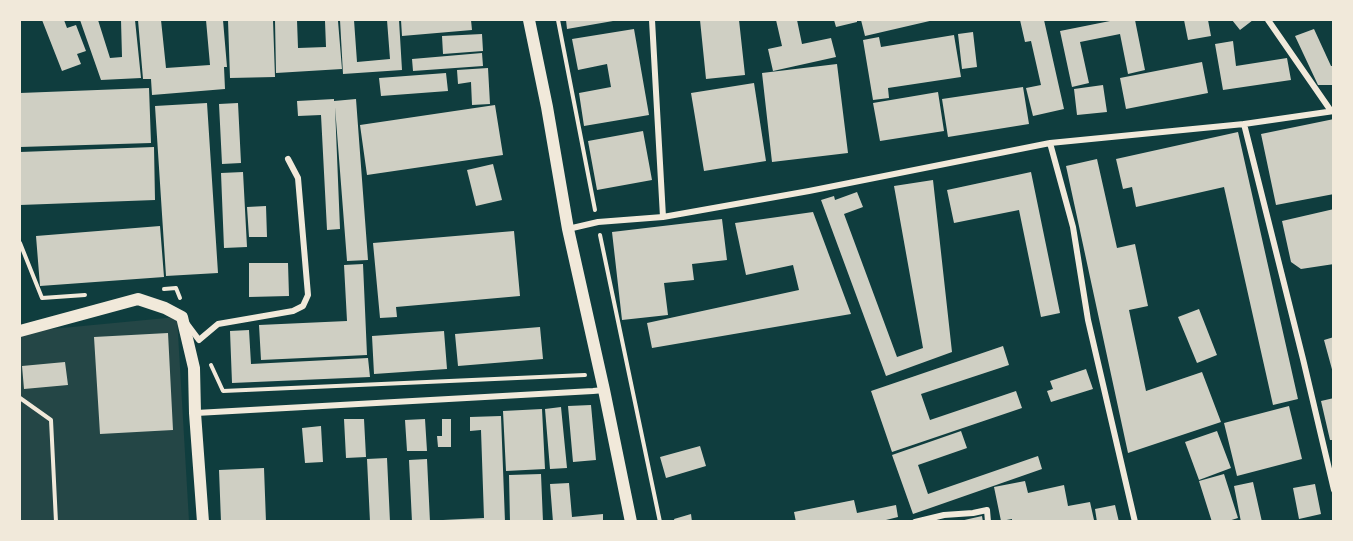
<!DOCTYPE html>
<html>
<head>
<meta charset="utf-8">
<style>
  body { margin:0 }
  #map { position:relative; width:1353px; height:541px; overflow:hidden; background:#0f3d3e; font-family:"PT Sans Narrow",sans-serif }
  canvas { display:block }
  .frame { position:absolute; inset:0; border:21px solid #f1e9da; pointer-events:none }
</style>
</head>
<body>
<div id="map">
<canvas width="1353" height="541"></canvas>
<div class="frame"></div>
</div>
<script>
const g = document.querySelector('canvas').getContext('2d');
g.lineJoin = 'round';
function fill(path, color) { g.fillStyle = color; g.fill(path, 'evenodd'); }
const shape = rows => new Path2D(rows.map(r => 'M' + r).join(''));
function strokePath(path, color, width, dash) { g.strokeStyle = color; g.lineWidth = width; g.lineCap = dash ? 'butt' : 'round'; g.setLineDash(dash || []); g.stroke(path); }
fill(shape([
  [177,317,189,521,20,522,20,332]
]), '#244646');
fill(shape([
  [42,20,64,20,67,28,76,25,86,51,77,54,81,64,62,71],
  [80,20,98,20,110,58,122,57,121,20,135,20,141,78,101,80],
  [138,20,161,20,166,68,210,65,206,20,223,20,227,67,224,67,225,89,152,95,151,79,143,79],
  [228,20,273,20,275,77,230,78],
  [275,20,297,20,298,48,326,47,325,21,338,21,342,69,276,73],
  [340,20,354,20,357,62,390,59,387,20,399,20,402,70,343,74],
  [401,20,471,20,472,30,402,36],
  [566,20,612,20,613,21,567,29],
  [700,20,739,20,745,75,706,79],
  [776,20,797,20,802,44,831,38,836,57,773,71,768,49,782,46],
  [834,20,857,20,857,22,836,27],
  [861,20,934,20,865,36],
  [1020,20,1044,20,1064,109,1033,116,1026,88,1041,85,1031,41,1025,42],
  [1115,20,1135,20,1145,70,1128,74,1120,34,1080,42,1089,83,1072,87,1060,31],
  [1184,20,1208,20,1211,36,1188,40],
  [1232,20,1253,20,1240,30],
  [634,29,649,115,584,126,579,93,611,87,607,64,578,70,572,39],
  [1314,29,1331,66,1334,66,1334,85,1318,85,1295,36],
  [973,32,977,67,962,69,958,34],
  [482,34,483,51,443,54,442,36],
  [954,35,961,77,888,88,889,98,873,100,863,40,879,37,881,47],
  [1233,41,1236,66,1287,58,1291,80,1223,90,1215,44],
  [482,53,483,66,413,71,412,59],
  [1202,62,1208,93,1126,109,1120,78],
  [837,64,848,153,772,162,762,73],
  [488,68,490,104,472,105,471,82,458,84,457,70],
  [446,73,448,91,381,96,379,78],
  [754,83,766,161,704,171,691,93],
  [1103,85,1107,112,1077,115,1074,89],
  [1023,87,1029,124,948,137,942,99],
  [149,88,151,143,20,147,20,93],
  [938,92,944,131,880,141,873,103],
  [334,99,334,101,356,99,368,260,347,261,335,107,340,229,327,230,321,115,298,116,297,101],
  [207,103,218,273,166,276,155,106],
  [238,103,241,163,222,164,219,104],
  [495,105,503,155,367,175,360,125],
  [1334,119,1334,194,1276,205,1261,134],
  [643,131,652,180,597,190,588,141],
  [1238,132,1298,399,1273,405,1224,187,1136,207,1132,187,1123,189,1116,159],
  [154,147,155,200,20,205,20,152],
  [1097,159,1117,248,1135,244,1148,306,1129,310,1146,391,1202,372,1221,422,1128,453,1066,166],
  [493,164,502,200,476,206,467,170],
  [243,172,247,247,224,248,221,173],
  [1031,172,1060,313,1041,317,1019,210,954,223,947,190],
  [933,180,952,352,886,376,821,200,834,196,835,200,857,192,863,207,844,214,897,357,923,348,894,186],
  [266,206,267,237,249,237,247,207],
  [1334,209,1334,264,1301,269,1291,262,1282,221],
  [813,212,851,314,652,348,647,323,799,290,793,265,746,275,735,223],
  [722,219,727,260,692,264,694,280,664,283,668,315,622,320,612,232],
  [160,226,164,277,40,286,36,236],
  [514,231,520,296,396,307,397,317,380,318,373,243],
  [249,263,288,263,289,296,249,297],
  [363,264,367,355,261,360,259,325,347,321,344,265],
  [1199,309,1217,355,1197,363,1178,317],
  [540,327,543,359,458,366,455,334],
  [249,330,251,364,368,358,370,377,232,383,230,331],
  [444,331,447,369,374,374,372,336],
  [168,333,173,430,100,434,94,337],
  [1334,337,1334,373,1333,373,1324,340],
  [1003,346,1009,365,921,394,930,420,1016,391,1022,408,892,452,871,391],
  [65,362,68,385,24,389,22,366],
  [1086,369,1093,389,1051,402,1047,391,1053,389,1050,381],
  [1334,398,1334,440,1330,440,1321,401],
  [591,405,596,460,573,462,568,406],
  [1289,406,1302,459,1237,476,1224,423],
  [561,407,567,468,550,469,545,409],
  [542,409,545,469,506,471,503,411],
  [501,416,505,522,443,522,443,520,484,518,481,430,470,431,470,417],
  [344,419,364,419,366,457,346,458],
  [425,419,427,451,407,451,405,420],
  [442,419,451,419,451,447,438,447,437,436,442,436],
  [321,426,323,462,305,463,302,428],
  [961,431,967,448,918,465,928,494,1038,456,1042,469,913,514,892,455],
  [1217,431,1231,468,1199,480,1185,442],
  [700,446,706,466,666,478,660,457],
  [387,458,390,522,370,522,367,459],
  [427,459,430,522,412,522,409,460],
  [264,468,266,522,221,522,219,470],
  [541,474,543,522,510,522,509,475],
  [1224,474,1238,518,1225,522,1212,522,1199,481],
  [1025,481,1028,493,1064,485,1068,506,1090,502,1094,520,1088,522,1012,522,1012,519,1001,521,994,487],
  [1253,482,1262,522,1241,522,1234,486],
  [569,483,572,517,603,514,603,522,553,522,550,484],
  [1315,484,1321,514,1299,519,1293,488],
  [854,500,857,513,896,505,898,517,878,522,796,522,794,512],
  [1115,505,1119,522,1097,522,1095,509],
  [691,514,692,522,675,522,674,519],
  [982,516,983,522,960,522,960,521]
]), '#cfcfc3');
strokePath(shape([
  [558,20,595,210],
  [600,235,660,522],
  [20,243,42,298,85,295],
  [164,289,176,288,180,298],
  [211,365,223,391,585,375],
  [20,398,51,420,56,522]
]), '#f1e9da', 4);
strokePath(shape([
  [652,20,663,217],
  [1268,20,1331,111],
  [1244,124,1303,359,1334,490],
  [1050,143,1073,227,1088,320,1135,522],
  [568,229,598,222,663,217,809,191,1050,143,1244,124,1334,111],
  [187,324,199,340,218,324,293,311,303,306,308,295,298,178,288,159],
  [196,413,593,391,604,390],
  [915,522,944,515,973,513,987,510,988,522]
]), '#f1e9da', 6);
strokePath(shape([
  [529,20,547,107,568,229,604,390,631,522],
  [20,331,138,299,165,308,182,317,194,368,195,413,203,522]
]), '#f1e9da', 12);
</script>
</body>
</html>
